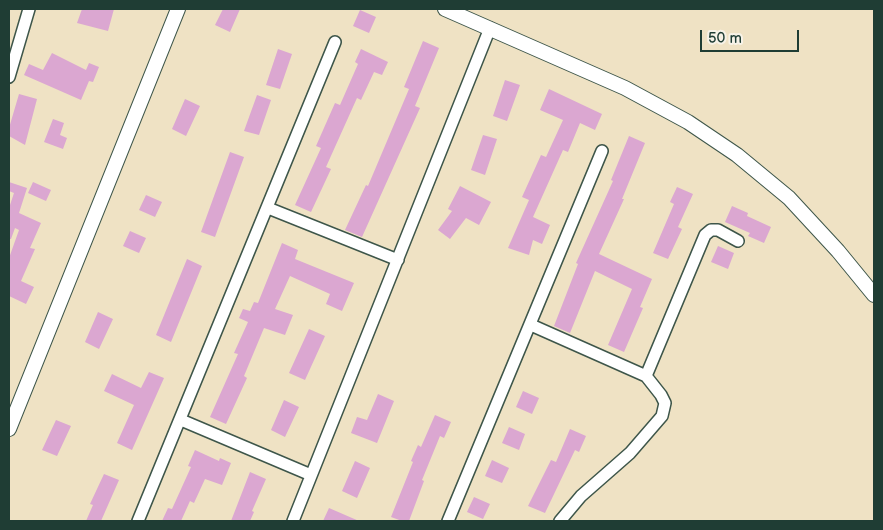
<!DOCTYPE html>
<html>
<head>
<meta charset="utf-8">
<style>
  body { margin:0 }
  #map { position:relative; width:883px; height:530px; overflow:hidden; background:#efe2c4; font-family:"Balsamiq Sans",sans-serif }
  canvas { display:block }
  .frame { position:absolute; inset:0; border:10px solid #1f3d34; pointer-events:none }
  .scale { position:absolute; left:700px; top:30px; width:99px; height:22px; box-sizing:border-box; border:2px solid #1f3d34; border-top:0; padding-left:6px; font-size:15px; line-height:18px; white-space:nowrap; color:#1f3d34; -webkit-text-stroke:4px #f7f3e8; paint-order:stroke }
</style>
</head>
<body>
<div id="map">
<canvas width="883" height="530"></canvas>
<div class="frame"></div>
<div class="scale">50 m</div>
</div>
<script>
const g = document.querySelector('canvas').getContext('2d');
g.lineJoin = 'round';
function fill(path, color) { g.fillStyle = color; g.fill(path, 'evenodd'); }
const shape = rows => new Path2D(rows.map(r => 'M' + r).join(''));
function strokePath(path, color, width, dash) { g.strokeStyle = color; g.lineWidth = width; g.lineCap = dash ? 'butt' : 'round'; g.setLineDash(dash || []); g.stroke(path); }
fill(shape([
  [82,9,114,9,108,31,77,23],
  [223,9,240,9,230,32,215,25],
  [360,10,376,17,369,33,353,26],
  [423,41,439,48,415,106,420,108,362,237,345,230,366,185,368,186,409,89,404,87],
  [278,49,292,54,280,89,266,85],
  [361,49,388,62,382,75,374,72,361,100,357,98,326,167,331,169,311,212,295,205,321,148,316,146,335,103,340,105,358,64,355,62],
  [52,53,86,70,89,63,99,67,93,82,89,81,81,100,24,75,29,64,43,70],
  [505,80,520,85,507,121,493,116],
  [549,89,602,114,595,130,580,123,568,152,563,150,533,217,550,225,542,244,533,240,529,255,508,248,529,200,522,197,541,155,546,157,563,120,540,110],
  [19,94,37,99,25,145,9,136,9,128],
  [257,95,271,100,259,135,244,131],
  [185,99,200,106,186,136,172,129],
  [53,119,64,123,60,135,67,138,63,149,44,142],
  [483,135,497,139,485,175,471,170],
  [629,136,645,143,622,199,624,199,599,254,652,279,640,307,643,308,624,352,608,345,632,289,595,271,570,333,554,326,578,264,576,263,613,181,611,180],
  [230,152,244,157,215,237,201,232],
  [9,182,27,188,19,213,41,223,30,248,35,249,21,281,34,287,26,304,9,296,9,258,19,230,15,228,11,239,9,239,9,208,14,193,9,191],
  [33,182,51,190,46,201,28,193],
  [460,186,491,202,479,225,466,218,450,239,438,230,452,211,448,209],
  [677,187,693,194,678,227,682,229,668,259,653,253,674,204,670,202],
  [146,195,162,202,155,217,139,210],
  [732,206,748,213,747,216,771,227,764,243,748,236,750,233,725,222],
  [130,231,146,238,139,253,123,246],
  [282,243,298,250,295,259,354,283,342,311,326,304,330,294,290,276,275,309,293,315,285,335,264,328,244,376,247,378,226,424,210,417,238,354,234,353,248,322,239,318,243,309,250,311,254,302,258,303],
  [718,246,734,253,728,269,711,262],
  [187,259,202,266,171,342,156,335],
  [98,312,113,319,99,349,85,342],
  [309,329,325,336,305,380,289,373],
  [149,372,164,378,132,450,117,443,134,405,104,391,112,374,141,388],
  [523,391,539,398,532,414,516,407],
  [378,394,394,401,377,443,351,433,357,417,367,420],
  [284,400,299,407,285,437,271,430],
  [435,415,451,422,444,438,440,436,422,480,424,481,409,521,402,521,391,517,413,462,411,461,418,445,421,447],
  [56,420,71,426,57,456,42,450],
  [509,427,525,434,519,450,502,443],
  [570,429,586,436,579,452,575,450,545,513,528,506,551,460,556,462],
  [195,450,219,461,220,458,231,463,222,485,205,479,194,503,190,501,181,521,162,521,168,508,172,509,191,467,188,466],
  [492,460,509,468,502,483,485,476],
  [355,461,370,468,357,498,342,491],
  [250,472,266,479,252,511,254,512,250,521,231,521],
  [104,474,119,480,101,521,86,521,93,505,90,504],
  [474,497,490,504,483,519,467,512],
  [329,508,359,521,323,521]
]), '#dba7d1');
const minor = shape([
  [9,77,29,9],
  [268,208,398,260],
  [531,325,646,376,705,235,711,230,718,230,738,241],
  [181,420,311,475],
  [138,521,335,42],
  [293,521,490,28],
  [448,521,602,151],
  [560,521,581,496,630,453,662,416,665,403,661,395,646,376]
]);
const tertiary = shape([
  [445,9,625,88,688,122,737,155,789,198,838,251,874,295],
  [9,429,178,9]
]);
strokePath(minor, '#3e564a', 14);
strokePath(tertiary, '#3e564a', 16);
strokePath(minor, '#fff', 11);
strokePath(tertiary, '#fff', 14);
</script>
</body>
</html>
